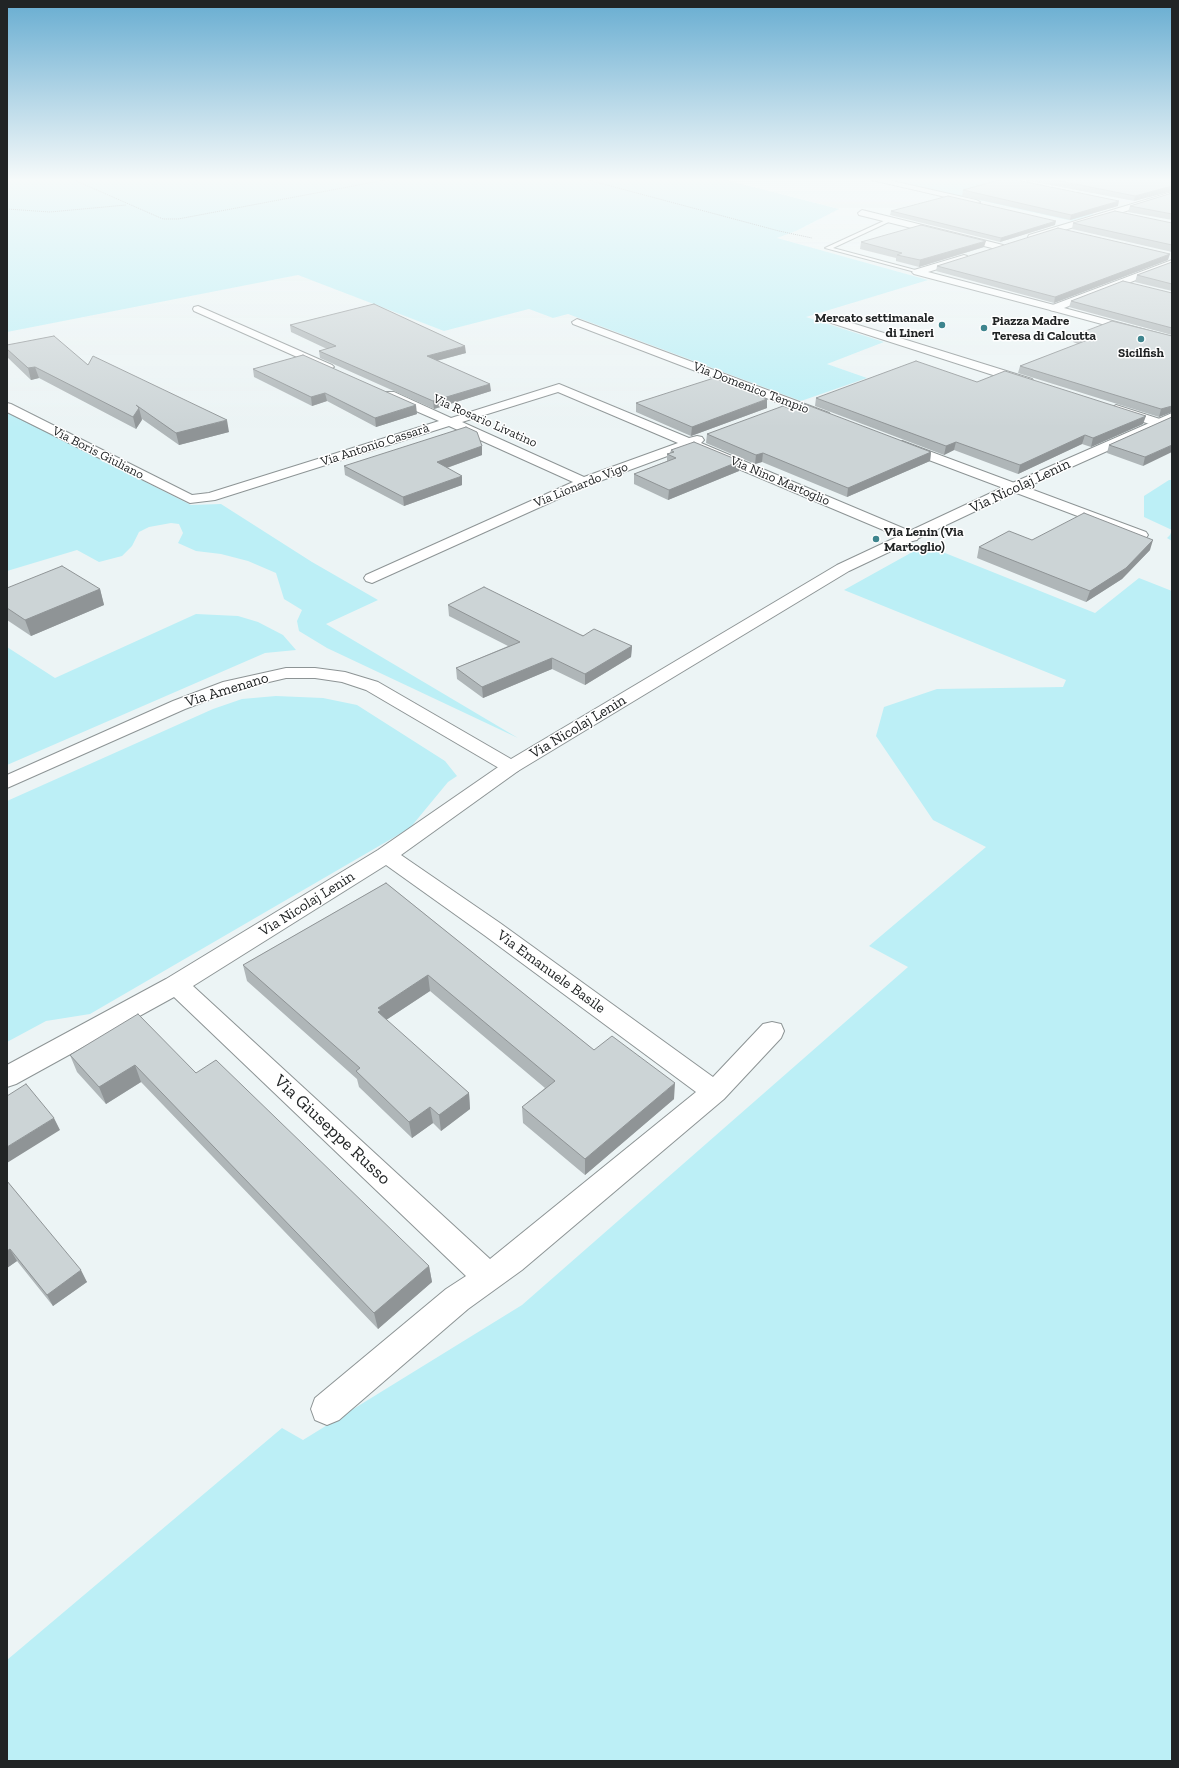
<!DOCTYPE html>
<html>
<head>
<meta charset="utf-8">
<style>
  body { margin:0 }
  #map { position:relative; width:1179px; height:1768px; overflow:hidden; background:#ecf4f5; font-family:"Zilla Slab",serif }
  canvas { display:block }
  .frame { position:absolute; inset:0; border:8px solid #212425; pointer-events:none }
</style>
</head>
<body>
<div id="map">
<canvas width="1179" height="1768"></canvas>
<div class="frame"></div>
</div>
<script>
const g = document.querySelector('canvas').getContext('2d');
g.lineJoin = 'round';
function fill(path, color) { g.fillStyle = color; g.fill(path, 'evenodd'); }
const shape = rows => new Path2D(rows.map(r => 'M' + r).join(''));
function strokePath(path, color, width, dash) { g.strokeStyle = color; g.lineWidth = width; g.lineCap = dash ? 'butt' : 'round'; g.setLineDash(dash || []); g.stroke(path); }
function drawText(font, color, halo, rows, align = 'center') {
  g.font = font + ' "Zilla Slab",serif'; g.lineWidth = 3; g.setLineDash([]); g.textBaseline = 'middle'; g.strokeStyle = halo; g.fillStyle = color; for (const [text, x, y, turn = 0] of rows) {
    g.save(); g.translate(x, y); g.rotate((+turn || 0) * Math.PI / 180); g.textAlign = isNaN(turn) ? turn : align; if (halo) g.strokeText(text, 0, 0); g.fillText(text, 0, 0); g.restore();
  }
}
fill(shape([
  [7,180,726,180,839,209,796,231,777,238,928,280,806,317,884,342,827,364,867,378,801,401,568,314,553,318,529,309,444,331,298,275,7,332],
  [888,180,1012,180,981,189,1094,214,1072,221],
  [7,412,191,505,221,504,312,562,378,600,326,624,518,738,327,648,299,631,297,621,302,610,284,599,276,573,248,561,221,554,196,551,178,543,183,533,179,524,171,523,149,527,139,532,132,546,122,556,99,562,77,550,7,571],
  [1169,480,1172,480,1172,541,1167,538,1170,535,1172,530,1144,517,1144,496],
  [925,545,1095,613,1139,578,1172,591,1172,1761,7,1761,7,1660,282,1428,303,1440,522,1305,908,967,869,946,986,847,933,820,876,736,884,707,937,689,1063,687,1066,680,844,590],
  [196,614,238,616,258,622,283,635,296,650,265,653,7,765,7,647,55,678],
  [276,696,323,698,357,705,445,761,457,776,448,782,410,828,90,1014,46,1021,7,1042,7,801,213,709,242,699]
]), '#bceff6');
const service = shape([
  [888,219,893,220,833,248,919,271,919,273,825,248,888,219]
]);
const minor = shape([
  [872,180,888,180,976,200,980,202,976,204,872,180],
  [1172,192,1172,197,1035,239,1029,239,1028,237,1029,235,1172,192],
  [862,210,1003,245,1005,247,1000,250,859,215,858,213,862,210],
  [964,255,967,256,967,260,928,272,1058,306,1059,308,1054,311,914,274,912,272,914,270,964,255],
  [198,306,332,365,334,367,328,370,324,369,194,311,193,309,194,307,198,306],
  [826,315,1032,379,1034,382,1032,385,1024,385,822,320,821,318,826,315],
  [577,319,829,413,831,416,825,420,821,419,573,324,572,322,577,319],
  [559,384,689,438,697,436,702,437,704,440,701,443,917,534,919,537,917,540,912,541,907,540,689,448,589,485,372,583,366,581,364,578,366,575,573,482,449,426,215,500,190,503,7,412,7,403,11,404,192,495,209,493,439,421,386,398,384,395,386,392,394,392,451,418,559,384],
  [558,392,678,443,584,477,462,422,558,392],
  [1116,405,1163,420,1165,423,1159,427,1112,412,1110,409,1116,405],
  [902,441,1146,532,1148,535,1146,538,1141,539,1136,538,897,448,895,445,902,441],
  [511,761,518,763,521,767,518,771,401,855,500,923,713,1077,763,1024,772,1022,781,1024,784,1031,781,1038,724,1099,522,1270,468,1309,339,1420,327,1425,315,1420,311,1409,315,1398,446,1289,466,1276,174,997,16,1084,7,1087,7,1065,166,979,378,850,504,763,511,761],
  [386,865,484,935,696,1092,490,1259,193,986,386,865]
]);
const secondary = shape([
  [1172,260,1172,266,1064,308,1172,337,1172,343,1050,310,1049,308,1050,306,1172,260],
  [1172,413,1172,422,1020,490,849,571,518,771,511,773,504,771,366,690,342,682,315,678,286,678,235,690,185,709,7,788,7,775,173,701,223,682,286,668,315,668,345,672,378,682,511,759,837,565,1010,484,1172,413]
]);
strokePath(service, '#8d9495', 2);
strokePath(minor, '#8d9495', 2);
strokePath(secondary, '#8d9495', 2);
strokePath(shape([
  [74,180,163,219,178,219,385,180],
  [588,180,779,231,812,238],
  [7,209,50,212,126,205]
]), '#868c8d', 1, [1, 1]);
fill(service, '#fff');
fill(minor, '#fff');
fill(secondary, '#fff');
fill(shape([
  [1024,180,1172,180,1172,191,1134,201],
  [1021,181,1118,206,1070,220,962,196,963,190],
  [1172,193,1172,220,1128,212,1130,206],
  [891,211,1055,225,1000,242,890,215],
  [1073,223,1172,223,1172,252,1072,229],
  [861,242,984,247,919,267,896,261,896,258,860,249],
  [1168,260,1054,303,936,271,937,266],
  [1172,262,1172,291,1135,282,1137,275],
  [1172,293,1172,335,1069,307,1071,301],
  [290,325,466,353,437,361,491,391,434,409,320,358,319,351,327,349,291,332],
  [1075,335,1172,336,1172,412,1159,417,1018,373,1020,366,1078,344,1073,342],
  [7,345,88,365,229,432,179,445,142,419,136,429,39,378,31,380,7,357],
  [253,369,417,414,376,427,327,401,312,406,254,377],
  [977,382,1143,424,1091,447,1082,444,1018,474,954,450,944,455,815,406,816,398],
  [636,403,767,408,691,436,636,412],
  [788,408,931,452,930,461,847,497,762,462,755,464,706,443,707,434],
  [1172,417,1143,466,1107,453,1109,445],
  [482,446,482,455,447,468,462,485,404,506,345,475,344,466],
  [671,450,740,461,739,471,668,500,634,484,634,474,667,461,667,454,670,453],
  [1032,540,1150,550,1122,579,1086,602,977,558,979,547],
  [7,588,100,589,104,605,31,636,7,620],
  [448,605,632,646,631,657,585,685,552,669,483,698,457,679,456,668,508,646,449,616],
  [386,883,594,1050,674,1099,585,1175,523,1123,522,1107,545,1088,430,991,386,1020,469,1093,470,1109,441,1131,433,1123,412,1138,359,1087,357,1079,247,981,243,965],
  [70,1055,196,1073,429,1266,432,1282,378,1329,141,1082,106,1104,77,1072],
  [7,1181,87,1282,53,1306,17,1261,7,1268]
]), '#afb6b8');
fill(shape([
  [1172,186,1172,191,1134,201,1135,196],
  [1119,201,1118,206,1070,220,1071,215],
  [1056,221,1055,225,1000,242,1001,238],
  [986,241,984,247,919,267,920,260],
  [1170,254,1168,260,1054,303,1055,297],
  [465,346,466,353,428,363,427,356],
  [35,367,39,378,31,380,28,368],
  [490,384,491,391,434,409,433,401],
  [325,393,327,401,312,406,311,397],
  [767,399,767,408,691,436,692,427],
  [416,405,417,414,376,427,375,418],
  [1172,406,1172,412,1159,417,1161,409],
  [139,408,142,420,136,429,133,417],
  [1146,416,1143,424,1091,447,1093,438],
  [227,420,229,432,179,445,176,433],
  [1085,435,1082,444,1018,474,1020,465],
  [956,442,954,450,944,455,946,446],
  [1172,445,1172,452,1143,466,1145,457],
  [482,446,482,455,438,471,437,462],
  [931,452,930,461,847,497,848,488],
  [763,453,762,462,755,464,756,455],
  [740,461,739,471,668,500,669,490],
  [462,476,462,485,404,506,403,497],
  [1153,540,1150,550,1122,579,1086,602,1090,591],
  [100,589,104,605,31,636,25,620],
  [632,646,631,657,585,685,585,674],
  [552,658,552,669,483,698,482,687],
  [428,975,430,991,383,1022,378,1012,378,1008],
  [135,1065,141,1082,106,1104,99,1087],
  [675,1083,674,1099,585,1175,585,1159],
  [469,1093,470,1109,441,1131,439,1115],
  [430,1107,433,1123,412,1138,409,1122],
  [54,1118,60,1130,7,1163,7,1147],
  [10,1249,17,1261,7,1268,7,1251],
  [429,1266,432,1282,378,1329,374,1313],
  [81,1270,87,1282,53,1306,47,1295]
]), '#8f9496');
const building = shape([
  [999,180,1021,180,1021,181,1119,201,1071,215,963,190,999,180],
  [1055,180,1172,180,1172,186,1135,196,1055,180],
  [1172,193,1172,214,1130,206,1172,193],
  [948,196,1056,221,1001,238,891,211,948,196],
  [1115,211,1172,223,1172,245,1073,223,1115,211],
  [921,225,986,241,920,260,897,255,902,253,861,242,921,225],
  [1058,228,1170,254,1055,297,937,266,1058,228],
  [1172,262,1172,284,1137,275,1172,262],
  [1123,281,1172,293,1172,328,1071,301,1123,281],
  [374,304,465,346,427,356,490,384,433,401,319,351,336,346,290,325,374,304],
  [1112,321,1172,336,1172,406,1161,409,1020,366,1090,339,1075,335,1112,321],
  [54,336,88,365,93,356,227,420,176,433,136,405,139,408,133,417,35,367,28,368,7,349,7,345,54,336],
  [303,355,416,405,375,418,325,393,311,397,253,369,303,355],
  [916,361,977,382,1005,371,1146,416,1093,438,1085,435,1020,465,956,442,946,446,816,398,916,361],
  [714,378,767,399,692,427,636,403,714,378],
  [802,403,931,452,848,488,763,453,756,455,707,434,783,406,788,408,802,403],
  [1172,417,1172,445,1145,457,1109,445,1172,417],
  [466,427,477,432,482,446,437,462,462,476,403,497,344,466,466,427],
  [694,442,740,461,669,490,634,474,676,458,667,454,674,452,671,450,694,442],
  [1084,513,1153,540,1126,568,1090,591,979,547,1009,531,1032,540,1084,513],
  [62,566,100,589,25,620,7,608,7,588,62,566],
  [484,587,583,636,594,629,632,646,585,674,552,658,482,687,456,668,520,642,448,605,484,587],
  [386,883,594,1050,612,1036,675,1083,585,1159,522,1107,555,1081,428,975,378,1008,381,1010,378,1012,469,1093,439,1115,430,1107,409,1122,356,1071,360,1068,243,965,386,883],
  [138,1014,196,1073,216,1060,429,1266,374,1313,135,1065,99,1087,70,1055,138,1014],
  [26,1084,54,1118,7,1147,7,1096,26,1084],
  [7,1181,81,1270,47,1295,10,1249,7,1251,7,1181]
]);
fill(building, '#ccd4d6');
strokePath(building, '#8f9496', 1);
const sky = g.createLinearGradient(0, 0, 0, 428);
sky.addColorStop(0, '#68add1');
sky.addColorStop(0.42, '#f6fafa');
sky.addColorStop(1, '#f6fafa00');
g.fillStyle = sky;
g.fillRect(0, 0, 1179, 428);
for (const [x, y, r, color] of [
  [942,325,4,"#3e858e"],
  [984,328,4,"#3e858e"],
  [1141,339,4,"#3e858e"],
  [876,539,4,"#3e858e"]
]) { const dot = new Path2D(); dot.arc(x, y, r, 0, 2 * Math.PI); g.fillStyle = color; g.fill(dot); strokePath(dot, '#fff', 1.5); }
drawText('bold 13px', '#212425', '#fff', [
  ["Mercato settimanale",934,318,"right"],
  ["di Lineri",934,333,"right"],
  ["Piazza Madre",992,321],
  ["Teresa di Calcutta",992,336],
  ["Sicilfish",1141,353,"center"],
  ["Via Lenin (Via",884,532],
  ["Martoglio)",884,547]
], 'left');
drawText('13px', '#212425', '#fff', [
  ["Via Domenico Tempio",751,388,21],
  ["Via Rosario Livatino",485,421,24],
  ["Via Antonio Cassarà",375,445,-18],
  ["Via Boris Giuliano",98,453,27],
  ["Via Nino Martoglio",780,481,23],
  ["Via Lionardo Vigo",581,485,-22]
]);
drawText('15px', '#212425', '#fff', [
  ["Via Nicolaj Lenin",1020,486,-25],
  ["Via Amenano",227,690,-17],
  ["Via Nicolaj Lenin",578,727,-31],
  ["Via Nicolaj Lenin",307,904,-32],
  ["Via Emanuele Basile",551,972,36]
]);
drawText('18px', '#212425', '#fff', [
  ["Via Giuseppe Russo",332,1130,43]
]);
</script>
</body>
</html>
